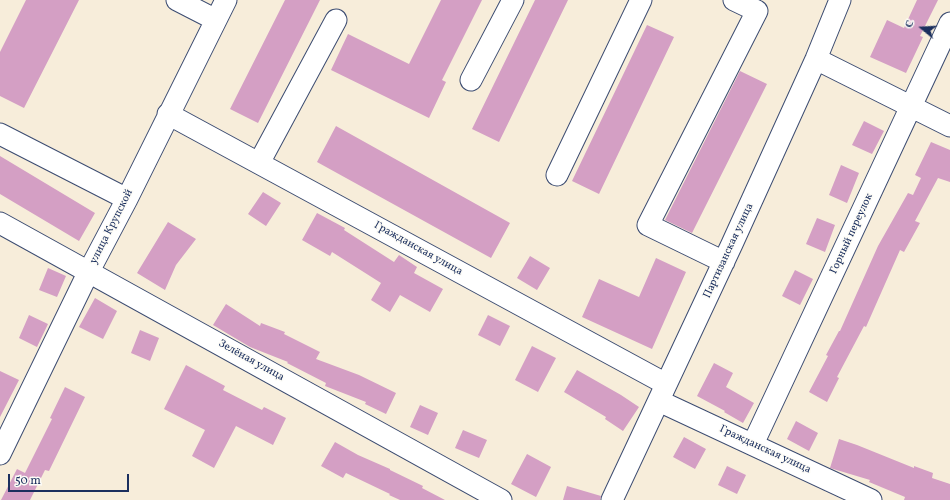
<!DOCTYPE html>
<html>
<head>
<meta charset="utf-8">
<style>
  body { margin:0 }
  #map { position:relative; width:950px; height:500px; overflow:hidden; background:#f7edda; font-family:Vollkorn,serif }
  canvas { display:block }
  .north { position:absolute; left:902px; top:8px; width:40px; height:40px; -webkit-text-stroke:3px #fdfcf7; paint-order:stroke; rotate:288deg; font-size:11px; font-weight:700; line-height:16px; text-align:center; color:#1b2f5e }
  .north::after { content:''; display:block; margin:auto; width:14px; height:18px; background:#1b2f5e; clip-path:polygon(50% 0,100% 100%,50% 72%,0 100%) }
  .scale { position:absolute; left:8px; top:474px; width:121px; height:18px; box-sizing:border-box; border:2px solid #1b2f5e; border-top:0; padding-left:5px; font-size:12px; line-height:14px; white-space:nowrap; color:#1b2f5e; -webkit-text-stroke:3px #fdfcf7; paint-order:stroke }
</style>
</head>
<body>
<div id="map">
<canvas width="950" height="500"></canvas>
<div class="north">С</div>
<div class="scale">50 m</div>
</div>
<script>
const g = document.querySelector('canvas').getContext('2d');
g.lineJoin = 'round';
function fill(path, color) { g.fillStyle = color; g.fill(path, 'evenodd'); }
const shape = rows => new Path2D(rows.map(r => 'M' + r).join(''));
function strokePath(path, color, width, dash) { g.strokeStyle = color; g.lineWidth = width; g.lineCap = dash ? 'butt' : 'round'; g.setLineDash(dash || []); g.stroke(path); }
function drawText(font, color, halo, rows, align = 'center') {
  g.font = font + ' Vollkorn,serif'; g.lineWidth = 3; g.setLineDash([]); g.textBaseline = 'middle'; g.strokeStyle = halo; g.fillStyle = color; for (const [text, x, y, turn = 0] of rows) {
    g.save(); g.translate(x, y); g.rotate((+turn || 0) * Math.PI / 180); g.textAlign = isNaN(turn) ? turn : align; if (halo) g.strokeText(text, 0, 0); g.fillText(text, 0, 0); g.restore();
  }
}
fill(shape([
  [26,0,79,0,24,108,0,96,0,52],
  [285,0,320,0,258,123,230,109],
  [441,0,482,0,442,80,446,82,429,118,331,70,348,34,409,64],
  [535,0,568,0,499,142,472,129],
  [917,0,938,0,920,36,923,37,906,73,870,57,887,20,904,28],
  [647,25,674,37,599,194,572,181],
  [740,71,767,84,692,233,665,220],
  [864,121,884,131,872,154,852,145],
  [336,126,510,223,491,258,317,162],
  [931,142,950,150,950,182,938,178,915,221,920,223,904,252,900,250,866,327,864,326,837,377,839,378,827,402,809,392,828,356,826,355,839,331,840,331,878,246,908,193,913,195,921,178,915,175],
  [0,156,95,213,79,241,0,194],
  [841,165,859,173,847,203,829,195],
  [263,192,281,203,266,226,248,214],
  [317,213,345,228,344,230,394,262,399,255,417,267,414,273,443,289,430,312,400,295,390,312,371,300,381,283,332,252,330,256,302,240],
  [817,218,835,225,825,252,806,244],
  [168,222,196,239,176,265,165,290,137,273],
  [530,256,550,268,537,290,517,278],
  [656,258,686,272,652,349,582,317,599,279,639,297],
  [48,268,66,276,57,297,39,290],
  [795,270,813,279,800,305,782,296],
  [95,298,117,311,103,339,79,327],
  [226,304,260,326,261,323,285,332,284,334,320,352,316,359,359,375,396,393,386,414,365,404,366,402,325,386,326,383,287,363,288,362,250,347,213,325],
  [29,315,48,324,37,347,19,338],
  [488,315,510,326,500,346,478,335],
  [140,330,159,338,150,361,131,353],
  [532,346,556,358,538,392,515,380],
  [714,363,733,373,726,387,754,403,743,423,724,412,725,411,697,396],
  [186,365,225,386,223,390,262,410,264,407,286,418,273,445,236,426,214,468,192,456,205,430,164,409],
  [577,370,621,395,639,407,623,431,605,419,606,417,564,392],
  [0,371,19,380,0,417],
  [65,387,85,397,49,471,45,470,30,500,1,500,17,469,25,473,52,419,50,418],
  [420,405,438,413,428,435,410,427],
  [796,421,818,433,809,451,787,439],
  [463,430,487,440,479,458,455,448],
  [684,437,706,449,695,469,673,457],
  [839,439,857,445,914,468,914,466,933,473,932,478,950,484,950,500,904,500,905,497,869,482,870,480,830,468],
  [335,442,358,455,390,469,390,470,423,486,422,488,445,500,400,500,389,495,390,494,346,473,343,478,321,466],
  [527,454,551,467,536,497,511,484],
  [727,466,746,475,737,494,718,485],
  [567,486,601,496,600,500,563,500]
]), '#d49fc4');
const minor = shape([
  [177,0,216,20],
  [816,59,950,126],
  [471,80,513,0],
  [168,114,666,384],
  [0,134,127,199],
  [259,163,336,20],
  [557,175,641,0],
  [0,223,501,500],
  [724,262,648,225,757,11,734,0],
  [659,401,871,500],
  [753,444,950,23],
  [0,454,89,271,127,199,226,0],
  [612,500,732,244,816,59,840,0]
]);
strokePath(minor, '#3c4c71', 23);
strokePath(minor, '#fff', 21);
drawText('11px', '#1b2f5e', '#fdfcf7', [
  ["улица Крупской",112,227,-63],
  ["Горный переулок",852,234,-65],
  ["Гражданская улица",418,249,29],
  ["Партизанская улица",729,251,-65],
  ["Зелёная улица",251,361,29],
  ["Гражданская улица",765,450,25]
]);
</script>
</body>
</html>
